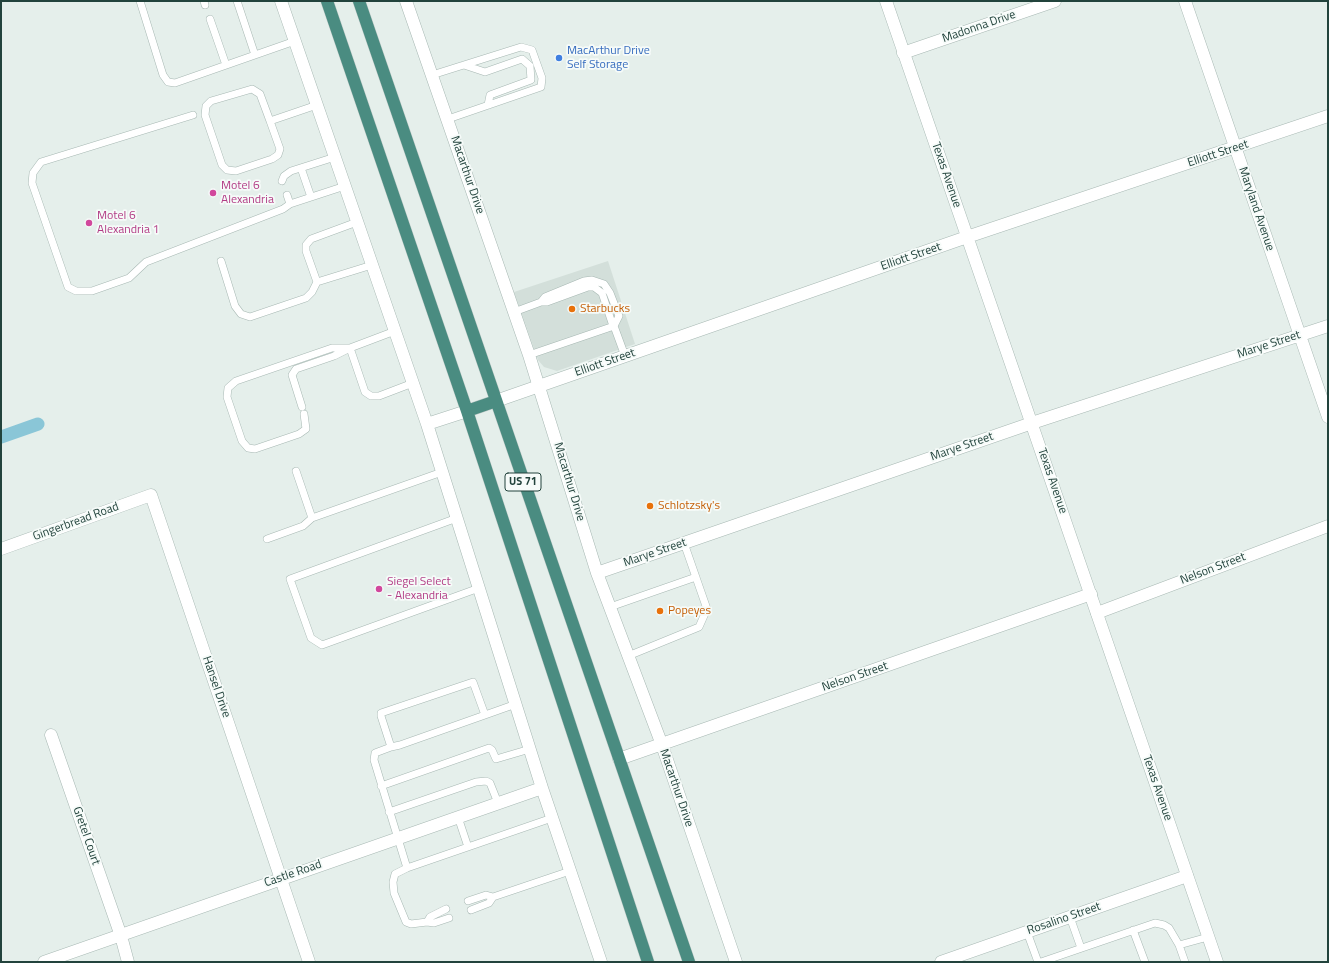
<!DOCTYPE html>
<html>
<head>
<meta charset="utf-8">
<style>
  body { margin:0 }
  #map { position:relative; width:1329px; height:963px; overflow:hidden; background:#e5efeb; font-family:"Titillium Web",sans-serif }
  canvas { display:block }
  .frame { position:absolute; inset:0; border:2px solid #22433c; pointer-events:none }
</style>
</head>
<body>
<div id="map">
<canvas width="1329" height="963"></canvas>
<div class="frame"></div>
</div>
<script>
const g = document.querySelector('canvas').getContext('2d');
g.lineJoin = 'round';
function fill(path, color) { g.fillStyle = color; g.fill(path, 'evenodd'); }
const shape = rows => new Path2D(rows.map(r => 'M' + r).join(''));
function strokePath(path, color, width, dash) { g.strokeStyle = color; g.lineWidth = width; g.lineCap = dash ? 'butt' : 'round'; g.setLineDash(dash || []); g.stroke(path); }
function drawText(font, color, halo, rows, align = 'center') {
  g.font = font + ' "Titillium Web",sans-serif'; g.lineWidth = 3.5; g.setLineDash([]); g.textBaseline = 'middle'; g.strokeStyle = halo; g.fillStyle = color; for (const [text, x, y, turn = 0] of rows) {
    g.save(); g.translate(x, y); g.rotate((+turn || 0) * Math.PI / 180); g.textAlign = isNaN(turn) ? turn : align; if (halo) g.strokeText(text, 0, 0); g.fillText(text, 0, 0); g.restore();
  }
}
fill(shape([
  [608,261,635,344,557,371,544,367,538,360,514,292]
]), '#d3dfda');
strokePath(shape([
  [1,437,38,424]
]), '#8ac6d7', 13);
const service = shape([
  [140,1,163,75,168,82,175,83,295,41],
  [204,1,205,5],
  [237,1,255,55],
  [210,19,226,65],
  [464,65,485,72,522,59,530,66,531,80,490,95,488,105],
  [432,75,521,47,532,50,542,78,541,87,448,119],
  [193,115,41,162,33,173,32,183,68,287,76,291,92,291,129,278,146,262,283,209,290,204],
  [270,121,260,94,252,89,211,101,206,106,205,115,222,165,227,170,236,171,272,159,278,155,280,149,270,121,317,105],
  [301,168,311,197],
  [282,181,284,176,291,171,335,157],
  [287,195,290,204,345,186],
  [357,222,311,239,306,245,306,251,317,282,372,265],
  [221,261,235,306,241,314,250,317,306,298,312,292,317,282],
  [541,302,547,302,588,287,594,287,602,293,613,326],
  [514,312,541,302,545,297,584,281,592,280,604,284,610,293,619,316,614,326],
  [529,355,614,326,625,356],
  [302,407,292,375,296,369,334,356,350,348,365,392,371,396,379,396,413,383],
  [304,414,306,429,299,434,255,449,248,448,242,441,227,397,228,388,236,381,332,348,350,348,395,331],
  [296,471,312,518],
  [457,518,290,579,311,638,322,645,479,588],
  [267,539,303,526,312,518,442,472],
  [610,607,696,577],
  [628,656,699,627,707,609,684,543],
  [485,715,473,682,381,713,381,716,391,747,400,745,485,715,516,704],
  [391,747,375,753,374,760,407,868,552,818],
  [381,786,489,748,492,750,496,759,530,749],
  [389,812,476,782,486,781,490,783,498,803],
  [458,817,468,847],
  [407,868,395,874,393,882,394,893,406,922,411,924,427,922,434,923,449,918],
  [468,901,486,895,493,897],
  [471,910,489,903,493,897,570,871],
  [1070,917,1081,948],
  [427,922,430,917,446,909],
  [1133,930,1145,962],
  [1027,932,1038,962],
  [1041,962,1155,923,1164,925,1169,928,1179,945],
  [1185,962,1179,945,1208,937]
]);
const minor = shape([
  [281,1,427,424,542,788,601,962],
  [406,1,529,355,597,573,662,745,736,962],
  [1185,1,1328,417],
  [903,53,1055,1],
  [427,424,467,411],
  [1,549,151,495,309,962],
  [597,573,1032,423,1328,326],
  [1097,613,1328,526],
  [51,735,121,936,128,962],
  [619,759,1091,594],
  [44,962,542,788],
  [941,962,1187,876]
]);
const tertiary = shape([
  [886,1,1217,962],
  [496,401,967,237,1328,116]
]);
const trunk = shape([
  [327,1,467,411,648,962],
  [359,1,689,962],
  [467,411,496,401]
]);
strokePath(service, '#a7b8b3', 8);
strokePath(minor, '#a7b8b3', 13);
strokePath(tertiary, '#a7b8b3', 13);
strokePath(trunk, '#c1cac8', 13);
strokePath(service, '#fff', 7);
strokePath(minor, '#fff', 12);
strokePath(tertiary, '#fff', 12);
strokePath(trunk, '#4a8c81', 12);
for (const [x, y, r, color] of [
  [559,58,4,"#3f7fe0"],
  [213,193,4,"#d1479c"],
  [89,223,4,"#d1479c"],
  [572,309,4,"#e8710a"],
  [650,506,4,"#e8710a"],
  [379,589,4,"#d1479c"],
  [660,611,4,"#e8710a"]
]) { const dot = new Path2D(); dot.arc(x, y, r, 0, 2 * Math.PI); g.fillStyle = color; g.fill(dot); strokePath(dot, '#f6fbf9', 1.5); }
for (const [x, y, w] of [
  [523,482,36]
]) { const box = new Path2D(); box.roundRect(x - w / 2, y - 9, w, 18, 3); g.fillStyle = '#f6fbf9'; g.fill(box); strokePath(box, '#22433c', 1); }
drawText('bold 11px', '#22433c', null, [
  ["US 71",523,482]
]);
drawText('12px', '#22433c', '#f6fbf9', [
  ["Madonna Drive",979,27,-19],
  ["Elliott Street",1218,154,-18],
  ["Macarthur Drive",467,175,71],
  ["Texas Avenue",946,175,71],
  ["Maryland Avenue",1256,209,71],
  ["Elliott Street",911,257,-19],
  ["Marye Street",1269,345,-18],
  ["Elliott Street",605,363,-19],
  ["Marye Street",962,447,-19],
  ["Texas Avenue",1052,481,71],
  ["Macarthur Drive",569,482,73],
  ["Gingerbread Road",76,522,-20],
  ["Marye Street",655,553,-19],
  ["Nelson Street",1213,569,-21],
  ["Nelson Street",855,677,-19],
  ["Hansel Drive",216,687,71],
  ["Macarthur Drive",676,788,71],
  ["Texas Avenue",1157,788,71],
  ["Gretel Court",86,836,71],
  ["Castle Road",293,874,-19],
  ["Rosalino Street",1064,919,-19]
]);
drawText('12px', '#366cbe', '#f6fbf9', [
  ["MacArthur Drive",567,51],
  ["Self Storage",567,65]
], 'left');
drawText('12px', '#b23c85', '#f6fbf9', [
  ["Motel 6",221,186],
  ["Alexandria",221,200],
  ["Motel 6",97,216],
  ["Alexandria 1",97,230],
  ["Siegel Select",387,582],
  ["- Alexandria",387,596]
], 'left');
drawText('12px', '#c56008', '#f6fbf9', [
  ["Starbucks",580,309],
  ["Schlotzsky's",658,506],
  ["Popeyes",668,611]
], 'left');
</script>
</body>
</html>
